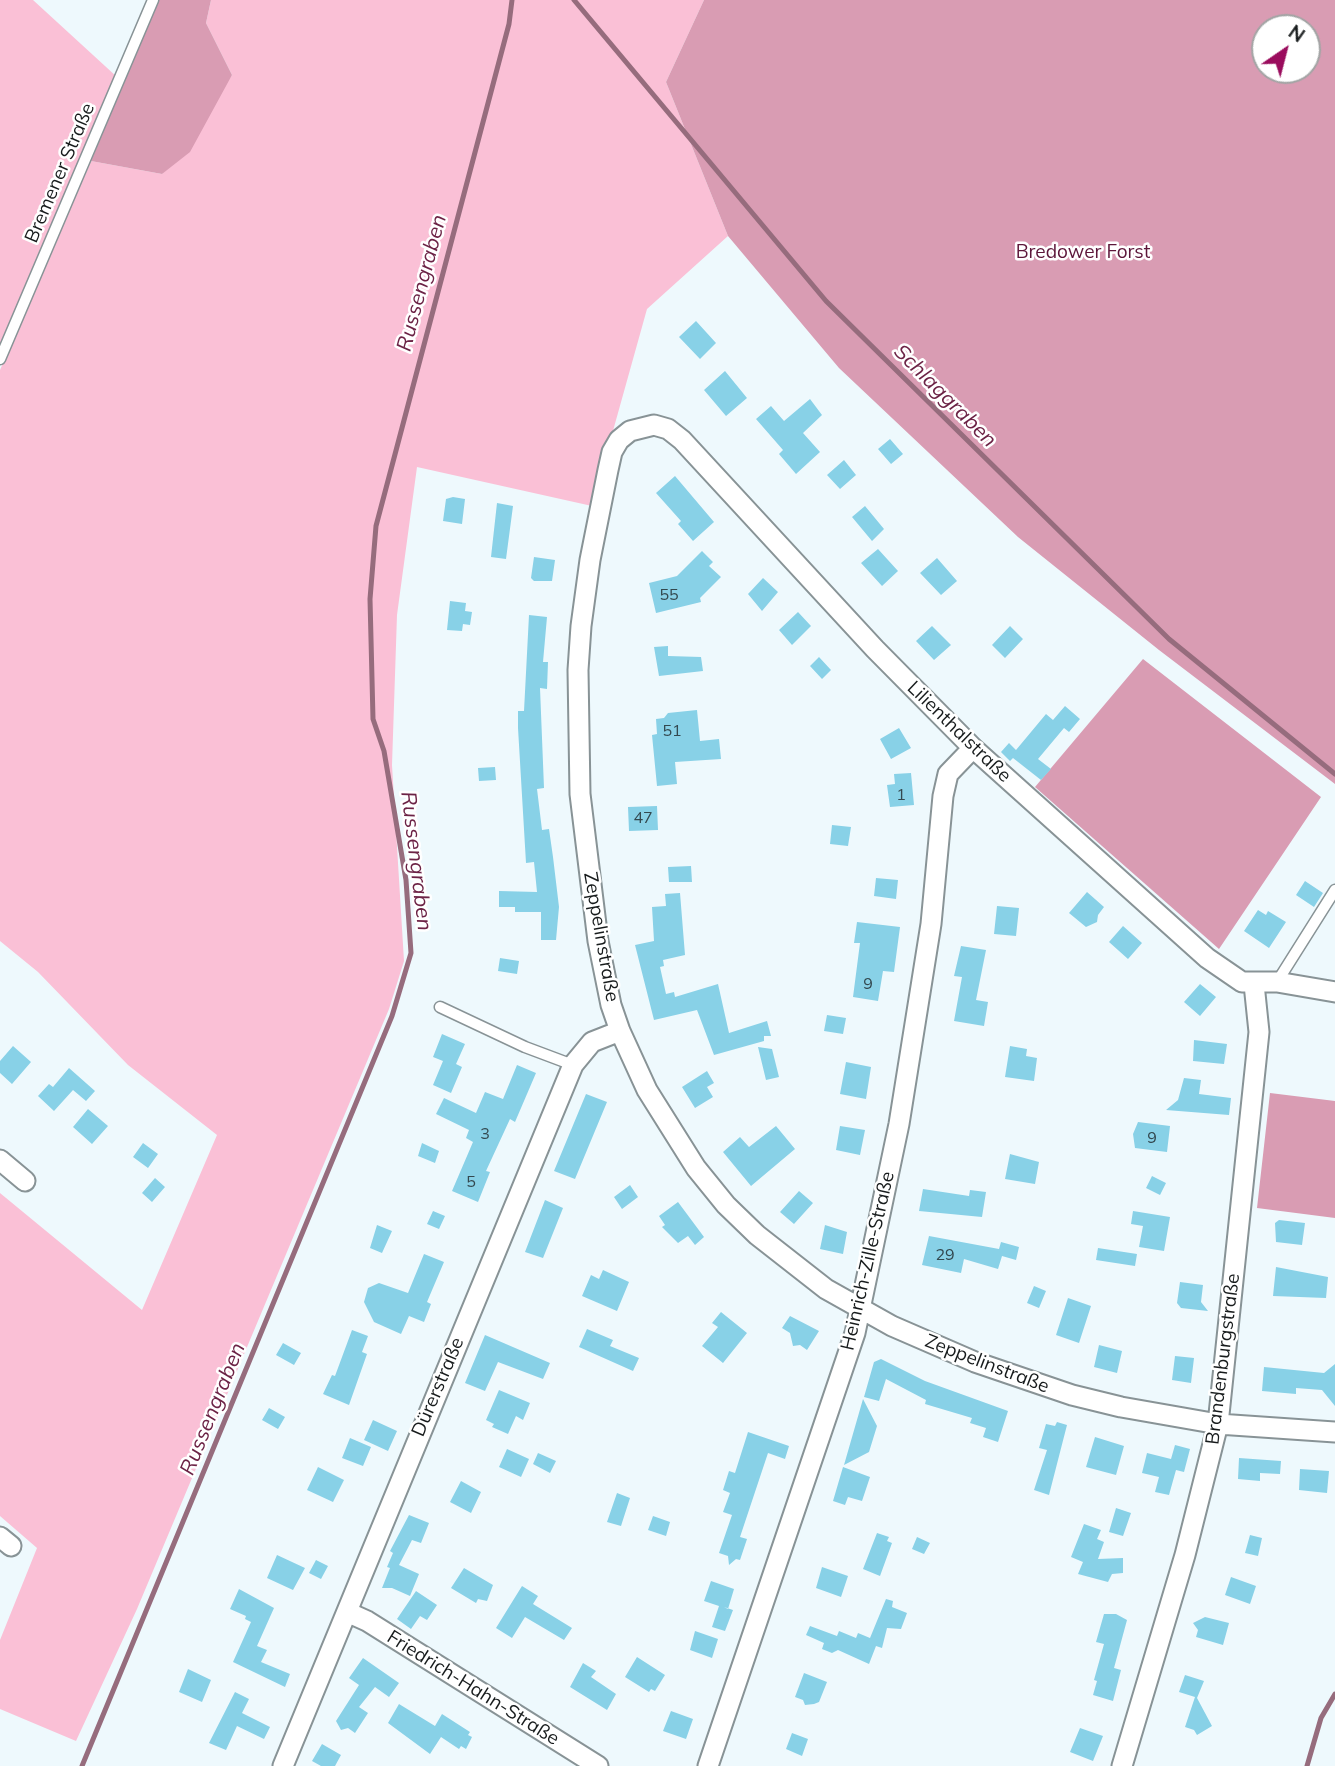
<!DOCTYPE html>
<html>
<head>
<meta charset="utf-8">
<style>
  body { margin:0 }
  #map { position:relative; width:1335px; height:1766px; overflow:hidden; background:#eef9fd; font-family:Mulish,sans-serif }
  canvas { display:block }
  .north { position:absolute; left:1251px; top:14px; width:70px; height:70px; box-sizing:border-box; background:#fff; border:2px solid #a2a4a4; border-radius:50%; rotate:35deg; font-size:19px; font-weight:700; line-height:28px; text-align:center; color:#171b1c }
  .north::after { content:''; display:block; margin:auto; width:24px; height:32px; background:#9a0c5d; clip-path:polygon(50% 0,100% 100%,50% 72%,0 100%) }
</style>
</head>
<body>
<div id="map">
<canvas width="1335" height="1766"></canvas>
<div class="north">N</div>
</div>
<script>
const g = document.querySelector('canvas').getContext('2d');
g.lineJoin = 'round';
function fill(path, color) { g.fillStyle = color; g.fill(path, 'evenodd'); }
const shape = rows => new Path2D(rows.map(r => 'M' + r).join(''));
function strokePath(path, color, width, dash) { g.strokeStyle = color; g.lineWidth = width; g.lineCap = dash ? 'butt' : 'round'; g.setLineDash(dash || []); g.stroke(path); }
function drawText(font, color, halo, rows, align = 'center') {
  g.font = font + ' Mulish,sans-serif'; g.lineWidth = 5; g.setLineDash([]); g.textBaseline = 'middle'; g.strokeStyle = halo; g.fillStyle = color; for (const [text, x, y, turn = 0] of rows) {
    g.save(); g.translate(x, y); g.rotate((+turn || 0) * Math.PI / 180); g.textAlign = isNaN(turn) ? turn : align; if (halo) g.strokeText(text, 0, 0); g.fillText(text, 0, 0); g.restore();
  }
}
fill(shape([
  [0,0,33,0,117,77,0,346],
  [211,0,704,0,666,82,728,236,647,309,592,506,417,467,397,615,392,765,404,961,389,1009,137,1609,76,1741,0,1709,0,1640,37,1548,0,1516,0,1193,142,1310,217,1135,128,1065,38,972,0,941,0,370,91,161,162,174,232,75,206,23]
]), '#fac0d6');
fill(shape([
  [158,0,211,0,206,23,232,75,190,152,162,174,91,161],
  [704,0,1335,0,1335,784,1159,650,1018,537,839,368,728,236,666,82],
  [1265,28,1307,28,1307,70,1265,70],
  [1143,659,1321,797,1219,949,1035,787],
  [1270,1093,1335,1101,1335,1218,1257,1208]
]), '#d99cb3');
strokePath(shape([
  [574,0,826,301,1169,639,1335,774],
  [82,1766,392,1016,411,953,406,880,384,751,373,719,370,599,376,526,509,24,512,0],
  [1307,1766,1321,1718,1335,1694]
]), '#966c7d', 5);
fill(shape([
  [696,321,716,343,700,359,679,337],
  [725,371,747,398,726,416,704,390],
  [810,399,822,415,803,433,820,452,796,474,779,454,783,450,756,419,771,406,784,421],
  [890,439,903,454,891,464,878,449],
  [844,460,856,475,840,489,827,475],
  [675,476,714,522,693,541,678,524,681,521,656,493],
  [453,497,465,499,462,524,443,521,446,499],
  [497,503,513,506,506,559,491,557],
  [865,506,884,529,872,541,852,517],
  [878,549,898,571,882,586,861,563],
  [702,551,713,562,709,566,721,577,700,598,701,602,656,613,649,583,677,576],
  [534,557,555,560,552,581,534,581,531,578],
  [937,558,957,581,941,595,920,573],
  [763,578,778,592,762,611,748,594],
  [450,601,466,603,465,611,472,612,470,625,463,624,462,631,447,630],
  [798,612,811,626,792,645,779,630],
  [529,615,547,617,543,662,548,662,547,689,540,688,544,788,537,789,542,830,549,829,553,857,559,907,556,940,541,940,541,912,515,912,515,907,499,907,499,891,537,892,534,862,526,863,518,728,518,711,524,711],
  [932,626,951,645,934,660,916,641],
  [1010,626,1023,639,1005,658,992,645],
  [668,646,668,656,701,657,703,671,659,676,654,647],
  [819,657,831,670,822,679,810,666],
  [1065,706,1080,719,1069,732,1064,728,1038,759,1051,769,1041,780,1013,758,1010,761,1001,752,1009,743,1016,750,1046,714,1053,720],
  [697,710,700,741,719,739,721,759,675,762,677,784,657,786,652,735,657,734,656,719,664,718,668,713],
  [899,728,911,748,891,759,880,739],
  [495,767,496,780,479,781,478,768],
  [911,773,914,805,890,807,887,785,895,784,894,774],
  [657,806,658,830,629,831,628,807],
  [832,825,851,827,848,846,830,844],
  [691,866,692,882,669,882,668,867],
  [876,878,898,880,896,899,874,896],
  [1305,881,1323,893,1314,907,1296,895],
  [1087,892,1104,907,1098,915,1097,922,1086,927,1069,913],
  [680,893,685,955,663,960,664,966,660,967,666,994,674,992,675,997,718,984,729,1033,767,1021,771,1036,764,1036,764,1041,714,1055,697,1010,654,1020,635,945,654,941,652,907,666,906,665,894],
  [997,906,1019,908,1016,936,994,934],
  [1258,910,1266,915,1268,911,1286,922,1269,948,1244,931],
  [857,922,900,927,894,972,883,971,878,1001,853,997,860,943,854,943],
  [1123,926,1142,943,1128,959,1109,942],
  [961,946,986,950,976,1000,988,1002,984,1026,954,1021,962,977,954,976],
  [500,958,519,961,517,974,498,971],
  [1200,984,1216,997,1200,1016,1184,1002],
  [827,1015,846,1018,843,1034,824,1031],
  [442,1034,465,1044,456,1064,462,1067,451,1093,433,1085,443,1061,433,1057],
  [1194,1040,1227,1044,1224,1064,1193,1061],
  [13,1046,31,1062,12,1084,0,1073,0,1061],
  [1010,1046,1027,1049,1026,1056,1037,1058,1034,1081,1005,1077],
  [758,1047,772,1049,779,1077,766,1080],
  [846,1062,871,1067,866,1099,840,1094],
  [517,1065,536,1073,515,1122,510,1119,486,1171,490,1172,478,1202,452,1191,473,1142,466,1138,469,1130,436,1114,444,1098,476,1113,485,1092,503,1099],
  [69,1068,95,1091,86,1101,73,1090,54,1111,38,1096,49,1084,53,1087],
  [707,1071,714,1083,707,1087,713,1097,695,1108,682,1087],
  [1184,1078,1201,1080,1199,1094,1231,1098,1229,1115,1166,1110,1178,1100],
  [586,1094,607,1102,575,1179,554,1171],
  [88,1109,108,1126,92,1144,73,1127],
  [1138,1122,1170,1126,1167,1152,1135,1148,1133,1134],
  [776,1126,795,1149,751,1186,723,1152,740,1137,749,1147],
  [840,1126,865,1130,860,1155,836,1150],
  [143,1143,158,1154,148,1168,133,1157],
  [422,1143,439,1151,435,1163,418,1156],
  [1010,1154,1039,1162,1035,1184,1005,1179],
  [1152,1176,1166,1183,1160,1195,1146,1188],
  [155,1178,165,1187,152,1202,142,1193],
  [630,1185,638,1197,622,1209,614,1197],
  [923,1189,969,1196,970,1190,986,1192,982,1217,919,1211],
  [799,1191,813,1203,794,1224,780,1212],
  [545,1200,563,1208,543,1258,525,1252],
  [678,1202,704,1237,695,1245,688,1236,678,1243,662,1227,665,1225,659,1216],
  [433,1211,445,1216,439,1229,427,1224],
  [1133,1211,1170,1217,1164,1251,1139,1247,1143,1226,1131,1224],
  [1279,1220,1305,1223,1302,1245,1276,1242,1275,1223],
  [377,1225,392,1231,382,1253,370,1248],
  [825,1225,847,1232,843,1254,820,1249],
  [929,1236,999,1249,1001,1242,1019,1247,1016,1260,1002,1256,998,1269,964,1259,961,1273,922,1265],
  [1098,1248,1137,1254,1135,1266,1096,1260],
  [424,1254,444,1262,427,1302,431,1304,424,1322,409,1316,401,1334,374,1322,364,1302,368,1288,379,1283,408,1293],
  [1276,1267,1328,1277,1326,1298,1273,1296],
  [603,1270,629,1282,617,1311,582,1296,591,1275,599,1279],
  [1180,1282,1203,1285,1201,1302,1208,1311,1181,1308,1177,1303],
  [1034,1286,1046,1291,1039,1308,1027,1303],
  [1068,1298,1091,1306,1079,1343,1056,1335],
  [721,1312,747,1333,723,1363,702,1346,718,1327,712,1323],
  [790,1316,819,1331,807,1350,800,1345,793,1346,790,1333,782,1328],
  [587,1329,613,1340,610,1346,639,1358,633,1371,579,1347],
  [352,1330,368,1336,362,1352,367,1354,349,1405,323,1394,332,1375,335,1376],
  [485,1335,550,1363,543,1379,498,1362,485,1391,465,1383],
  [283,1343,301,1353,294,1365,276,1355],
  [1099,1345,1122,1351,1117,1373,1094,1367],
  [1175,1356,1194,1358,1191,1383,1172,1380],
  [881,1359,925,1381,1008,1411,998,1442,983,1437,986,1428,970,1423,972,1418,925,1404,926,1400,886,1379,879,1401,864,1397,874,1362],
  [1335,1364,1335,1406,1322,1390,1296,1388,1296,1394,1262,1391,1264,1367,1324,1373],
  [499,1390,530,1403,523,1420,516,1416,508,1434,492,1427,494,1424,486,1420],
  [863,1399,877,1426,869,1452,844,1465],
  [269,1408,285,1417,278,1429,262,1420],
  [373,1420,397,1431,388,1451,364,1440],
  [1057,1422,1067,1425,1049,1495,1034,1490,1047,1450,1039,1448,1046,1424,1055,1426],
  [748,1432,789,1446,785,1459,768,1453,740,1537,747,1539,740,1560,736,1559,729,1565,728,1556,719,1553,732,1515,723,1512,730,1493,723,1490,729,1471,735,1473],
  [1095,1437,1124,1446,1116,1475,1086,1467],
  [350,1438,371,1447,363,1466,342,1458],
  [1175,1445,1190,1449,1184,1472,1176,1470,1169,1495,1155,1492,1159,1477,1142,1473,1147,1453,1171,1459],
  [507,1449,529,1459,521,1477,499,1467],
  [538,1453,556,1461,550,1473,533,1464],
  [1239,1458,1281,1461,1280,1474,1260,1473,1260,1481,1238,1479],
  [318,1467,344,1480,333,1502,307,1490],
  [843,1467,870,1477,862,1501,848,1497,845,1505,833,1501],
  [1300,1469,1329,1471,1327,1493,1299,1490],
  [461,1481,481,1492,471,1513,450,1502],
  [617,1493,630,1498,621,1526,607,1522],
  [1116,1508,1131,1513,1123,1536,1109,1532],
  [409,1515,429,1523,421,1543,412,1540,399,1565,419,1574,410,1596,392,1588,382,1588,390,1568,387,1567,393,1553,390,1551],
  [653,1516,670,1522,666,1536,648,1530],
  [1084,1524,1101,1530,1097,1539,1104,1542,1098,1559,1123,1558,1123,1573,1112,1574,1108,1582,1078,1574,1083,1562,1071,1557],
  [877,1533,889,1537,887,1541,892,1543,880,1576,863,1569],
  [1250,1535,1262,1538,1258,1556,1245,1553],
  [917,1537,930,1543,924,1554,912,1549],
  [277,1555,305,1568,293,1590,267,1578],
  [316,1560,328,1566,321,1579,309,1573],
  [822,1567,848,1576,841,1597,816,1588],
  [464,1568,493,1585,487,1601,478,1599,476,1603,451,1588],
  [1231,1577,1256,1586,1250,1604,1225,1595],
  [711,1581,734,1589,728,1609,724,1607,733,1610,725,1631,712,1627,719,1606,704,1601],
  [522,1586,538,1596,533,1604,572,1628,564,1640,525,1617,512,1638,496,1628],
  [239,1589,274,1608,257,1646,267,1650,261,1662,290,1674,285,1687,233,1662,251,1622,245,1619,246,1616,230,1609],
  [416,1591,437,1605,427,1620,420,1616,411,1629,397,1619],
  [886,1599,893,1601,892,1607,907,1613,901,1629,887,1628,882,1648,876,1646,869,1664,838,1650,832,1653,822,1649,824,1643,806,1635,810,1626,837,1636,839,1631,856,1638,858,1633,870,1638],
  [1104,1614,1116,1614,1127,1620,1114,1668,1121,1670,1113,1701,1093,1695,1097,1681,1094,1680,1104,1644,1096,1642],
  [1205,1617,1229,1623,1223,1645,1196,1637,1198,1630,1193,1623],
  [695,1631,718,1639,712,1658,690,1650],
  [637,1657,665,1675,655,1691,651,1689,649,1692,625,1677],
  [363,1658,399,1683,389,1697,375,1687,359,1707,368,1713,355,1733,348,1728,341,1730,336,1721,359,1685,349,1678],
  [583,1663,596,1671,591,1677,616,1694,607,1710,570,1687],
  [188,1669,211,1680,202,1702,179,1692],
  [804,1673,827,1682,819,1702,814,1704,805,1705,803,1700,795,1697],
  [1185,1675,1204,1681,1197,1698,1212,1726,1197,1735,1194,1730,1185,1727,1195,1697,1179,1692],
  [235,1692,249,1699,242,1713,270,1727,264,1739,237,1726,226,1750,209,1743],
  [399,1704,435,1726,442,1714,470,1732,468,1735,472,1737,466,1749,461,1746,459,1749,441,1737,430,1754,388,1723],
  [671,1711,693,1719,686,1739,663,1731],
  [1080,1728,1103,1736,1093,1761,1070,1752],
  [792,1733,808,1739,802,1756,786,1749],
  [322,1744,341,1755,335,1766,321,1766,312,1761]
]), '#88d1e7');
const service = shape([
  [0,359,153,0],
  [1277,982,1335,890],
  [440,1007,525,1047,573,1065]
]);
const minor = shape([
  [1335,992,1277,982,1242,982,1207,958,973,748,875,649,682,440,668,429,654,425,630,431,619,440,612,452,608,470,590,560,581,626,578,670,580,794,598,941,611,1005,620,1031,647,1090,696,1168,726,1205,757,1235,826,1289,892,1326,975,1362,1072,1395,1121,1407,1218,1424,1335,1432],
  [0,1160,25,1181],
  [0,1537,11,1546],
  [347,1612,367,1621,598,1766],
  [283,1766,573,1065,592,1042,620,1031],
  [708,1766,855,1333,899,1124,931,924,943,796,948,774,973,748],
  [1122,1766,1185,1555,1218,1424,1259,1032,1254,984]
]);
strokePath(service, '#889396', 13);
strokePath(minor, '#889396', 23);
strokePath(service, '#fff', 10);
strokePath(minor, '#fff', 19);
drawText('16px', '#33484f', null, [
  ["55",669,595],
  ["51",672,731],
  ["1",901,795],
  ["47",643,818],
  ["9",868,984],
  ["3",485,1134],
  ["9",1152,1138],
  ["5",471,1182],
  ["29",945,1255]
]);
drawText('19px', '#171b1c', '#fff', [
  ["Bremener Straße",60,173,-67],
  ["Lilienthalstraße",959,732,44],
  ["Zeppelinstraße",601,937,80],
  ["Heinrich-Zille-Straße",868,1261,-77],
  ["Brandenburgstraße",1223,1359,-83],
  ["Zeppelinstraße",987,1364,21],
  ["Dürerstraße",438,1387,-67],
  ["Friedrich-Hahn-Straße",473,1688,32]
]);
drawText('19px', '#5d163a', '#fff', [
  ["Bredower Forst",1083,252]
]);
drawText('italic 21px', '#6c2346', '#fff', [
  ["Russengraben",422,283,-75],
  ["Schlaggraben",945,396,45],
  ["Russengraben",416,861,83],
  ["Russengraben",213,1409,-68]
]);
</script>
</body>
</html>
